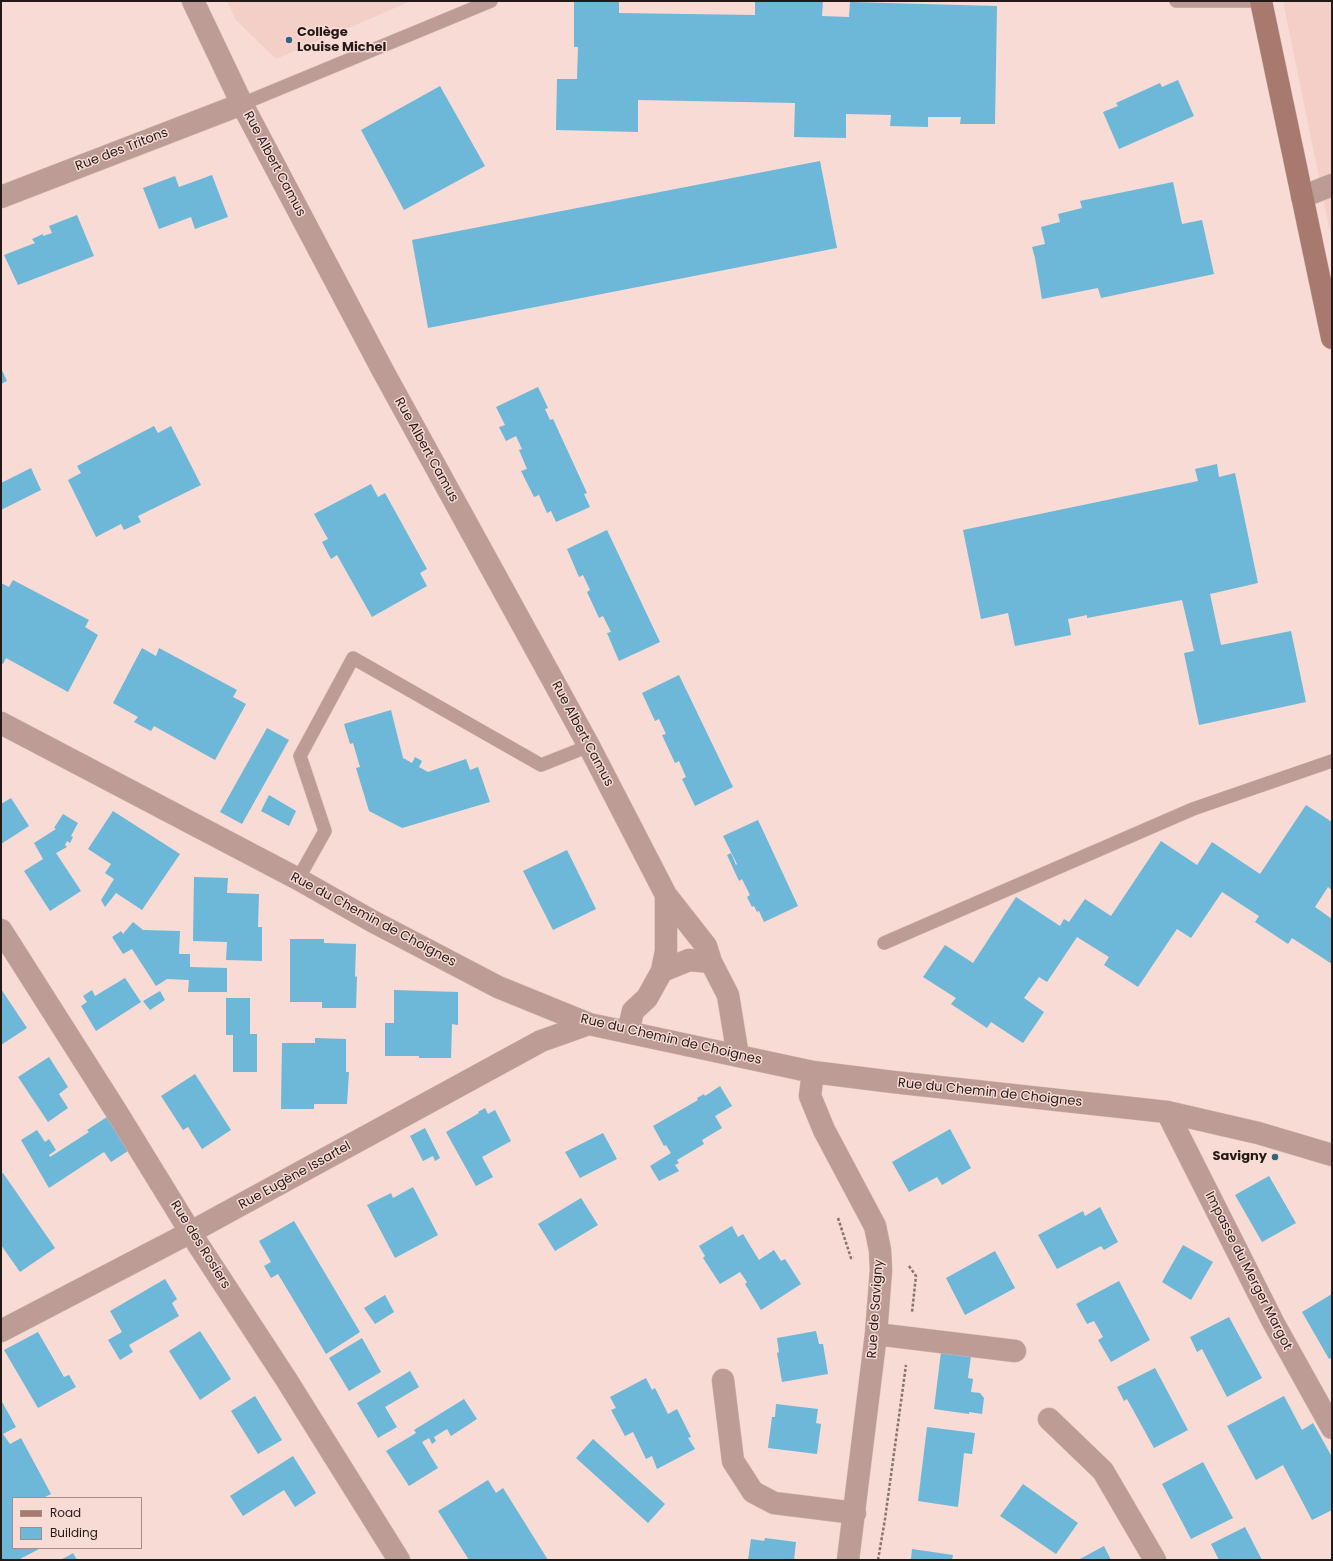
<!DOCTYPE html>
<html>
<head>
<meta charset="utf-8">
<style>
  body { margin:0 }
  #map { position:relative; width:1333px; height:1561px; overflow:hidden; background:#f7dbd4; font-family:Poppins,sans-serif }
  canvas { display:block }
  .frame { position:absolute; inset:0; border:2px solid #231917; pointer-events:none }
  .legend { position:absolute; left:12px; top:1497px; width:130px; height:52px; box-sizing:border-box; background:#f7dbd4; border:1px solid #a28d88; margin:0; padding:5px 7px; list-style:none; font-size:12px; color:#231917 }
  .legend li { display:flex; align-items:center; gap:8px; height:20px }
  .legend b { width:20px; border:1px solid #a28d88 }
</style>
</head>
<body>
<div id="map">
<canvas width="1333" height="1561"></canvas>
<div class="frame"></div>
<ul class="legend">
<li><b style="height:5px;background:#a7796f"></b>Road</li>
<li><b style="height:11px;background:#6db7d8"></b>Building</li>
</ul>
</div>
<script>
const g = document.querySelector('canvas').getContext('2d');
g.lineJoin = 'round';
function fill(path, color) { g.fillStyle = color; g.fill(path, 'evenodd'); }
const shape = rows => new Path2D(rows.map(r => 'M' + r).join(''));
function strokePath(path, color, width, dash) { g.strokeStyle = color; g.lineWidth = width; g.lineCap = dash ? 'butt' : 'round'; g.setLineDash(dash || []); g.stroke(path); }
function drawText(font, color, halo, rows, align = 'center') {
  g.font = font + ' Poppins,sans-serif'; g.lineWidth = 3; g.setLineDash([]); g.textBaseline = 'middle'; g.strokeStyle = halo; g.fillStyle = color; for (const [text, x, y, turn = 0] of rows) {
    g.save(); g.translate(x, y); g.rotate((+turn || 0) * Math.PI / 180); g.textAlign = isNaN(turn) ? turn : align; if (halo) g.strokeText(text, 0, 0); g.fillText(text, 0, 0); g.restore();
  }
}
fill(shape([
  [227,1,411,1,276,59,236,20],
  [1283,1,1332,1,1332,241]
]), '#f4cfc7');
fill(shape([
  [574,1,619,1,619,13,755,15,755,1,823,1,822,16,849,17,850,2,997,6,995,124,960,124,961,117,928,117,928,127,890,126,891,115,846,114,846,138,794,137,795,103,638,100,638,132,556,130,557,79,577,79,578,47,574,47],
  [1178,80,1194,116,1119,149,1103,112,1118,106,1116,103,1160,83,1162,87],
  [440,86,485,166,404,210,361,130],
  [820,161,837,248,428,328,412,240],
  [212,175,228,217,195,229,191,217,159,229,143,188,175,176,179,187],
  [1173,182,1182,224,1202,220,1214,274,1101,298,1098,288,1042,299,1035,258,1032,247,1045,244,1041,227,1060,222,1058,214,1082,208,1080,201],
  [77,215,94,256,18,285,4,255,35,243,32,239,43,234,43,236,52,233,49,226],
  [1,368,7,381,1,384],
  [538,387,548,408,545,409,550,420,553,419,587,493,584,494,590,507,556,522,551,511,547,513,539,495,534,497,521,471,527,469,519,450,522,449,516,436,506,441,499,427,505,425,496,407],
  [154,426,158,433,171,426,201,485,138,516,141,522,124,530,121,524,96,537,68,480,81,473,77,466],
  [1217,464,1219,477,1235,473,1258,583,1210,594,1221,645,1291,631,1306,702,1199,725,1184,653,1194,651,1182,600,1087,618,1087,615,1068,619,1071,635,1015,646,1008,613,981,619,963,530,1198,481,1195,469],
  [31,468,41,490,1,510,1,483],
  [371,484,378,497,385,493,427,569,420,573,427,586,372,617,337,555,331,559,322,542,328,539,314,514],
  [607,530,660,642,619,661,607,633,611,632,603,616,599,618,587,592,590,590,583,575,579,577,567,549],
  [13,580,89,620,85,627,98,635,68,692,6,658,3,664,1,663,1,583,9,587],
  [142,648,156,656,159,648,237,690,233,697,246,704,215,760,154,726,151,731,134,722,138,717,113,703],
  [679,675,733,787,695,806,682,779,686,777,679,761,675,763,662,735,666,734,659,719,655,721,642,693],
  [391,710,403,758,412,763,415,757,422,761,419,767,428,772,466,759,470,770,478,767,490,802,402,828,369,811,356,768,360,767,353,743,350,744,344,724],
  [267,728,289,740,242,824,220,812],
  [269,795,296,811,289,826,261,811],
  [11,798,29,826,1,844,1,804],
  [1306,805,1332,822,1332,890,1328,887,1315,907,1332,919,1332,964,1292,938,1288,944,1255,922,1259,916,1222,892,1191,938,1177,929,1138,987,1104,965,1109,957,1077,937,1047,982,1039,977,1024,998,1044,1012,1023,1043,991,1022,987,1028,951,1004,956,998,923,977,945,945,973,963,1016,897,1060,926,1064,919,1069,922,1085,899,1111,916,1161,841,1197,865,1212,842,1260,874],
  [113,811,180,854,142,910,116,893,105,907,101,900,114,879,105,873,111,864,88,849],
  [63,814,78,823,71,836,73,837,70,843,67,841,65,845,67,847,56,853,81,891,50,911,24,871,43,859,34,843,56,829,54,828],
  [758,820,798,906,764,922,759,911,757,912,754,906,752,907,747,897,750,895,742,879,739,881,727,855,731,853,736,865,737,864,723,836],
  [567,850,596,909,553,930,523,871],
  [194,877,228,878,227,893,259,894,258,927,262,927,262,961,226,960,227,942,193,941],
  [133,922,143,930,180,931,179,954,190,954,190,967,227,968,227,992,188,992,189,980,167,979,156,986,132,949,123,954,112,937,121,931,123,934],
  [290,939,324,939,324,943,356,944,355,977,357,976,356,1008,322,1008,322,1002,290,1002],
  [125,978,141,1002,96,1031,81,1006,87,1002,83,996,92,990,95,996],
  [1,989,27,1028,1,1045],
  [394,990,458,992,458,1025,452,1024,451,1058,419,1058,419,1056,385,1056,385,1023,394,1023],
  [160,991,165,1000,150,1010,143,1001],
  [226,998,250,998,250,1034,257,1034,257,1072,233,1072,233,1035,226,1035],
  [315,1038,346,1039,346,1072,349,1072,347,1104,314,1104,314,1109,281,1109,282,1043,315,1043],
  [49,1057,68,1087,59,1094,68,1108,48,1122,18,1077],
  [195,1074,231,1130,202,1149,188,1127,183,1130,161,1096],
  [720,1086,732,1106,715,1116,722,1128,702,1140,704,1144,677,1160,679,1163,675,1165,679,1171,659,1181,650,1166,671,1153,666,1145,664,1146,653,1126,698,1100,697,1098,704,1094,705,1096],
  [485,1108,488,1114,495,1110,511,1141,482,1157,493,1177,476,1186,446,1132,479,1113,478,1112],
  [107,1117,128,1151,111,1162,104,1152,49,1188,21,1140,37,1130,45,1142,49,1139,56,1150,49,1155,50,1157,89,1132,87,1130],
  [425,1128,440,1158,435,1161,433,1156,423,1161,410,1136],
  [950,1129,971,1168,942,1185,937,1177,909,1192,892,1162],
  [603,1133,617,1159,580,1178,565,1152],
  [3,1173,55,1248,20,1272,1,1245,1,1174],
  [1269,1176,1296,1223,1262,1242,1235,1195],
  [413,1187,438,1235,395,1258,367,1205,391,1193,393,1198],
  [581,1198,598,1225,555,1251,538,1224],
  [1100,1207,1118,1242,1104,1250,1101,1246,1057,1269,1038,1235,1083,1211,1085,1216],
  [294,1221,360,1332,326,1354,278,1274,271,1278,264,1266,271,1262,259,1241],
  [732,1226,738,1237,743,1234,759,1260,774,1250,781,1261,785,1259,801,1284,761,1310,745,1284,747,1282,740,1272,720,1284,703,1258,705,1256,699,1246],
  [1183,1245,1213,1262,1191,1300,1162,1282],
  [995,1251,1015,1288,965,1315,946,1278],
  [165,1279,177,1299,172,1303,179,1316,129,1345,133,1352,120,1360,108,1340,122,1332,110,1311],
  [1119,1281,1150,1340,1111,1362,1098,1340,1103,1337,1094,1321,1087,1324,1076,1304],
  [1332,1294,1332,1358,1329,1359,1302,1312],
  [385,1295,394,1312,375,1324,364,1308],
  [1229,1317,1262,1378,1227,1397,1202,1349,1197,1352,1190,1337],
  [200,1331,231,1379,200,1400,169,1351],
  [816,1331,819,1344,823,1344,828,1374,782,1382,777,1353,779,1352,777,1338],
  [38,1332,64,1377,69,1375,76,1387,38,1408,4,1350],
  [362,1338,381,1372,349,1391,329,1358],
  [941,1352,971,1356,968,1378,973,1379,971,1392,980,1393,984,1398,982,1414,969,1412,969,1414,934,1409],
  [1155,1368,1188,1430,1154,1448,1127,1399,1124,1401,1117,1387],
  [410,1371,419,1387,385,1407,397,1427,378,1438,357,1403],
  [646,1378,652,1390,655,1388,668,1414,677,1409,691,1437,688,1438,695,1449,657,1469,652,1456,646,1459,633,1432,625,1436,611,1410,616,1408,610,1397],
  [255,1396,282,1440,258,1454,231,1411],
  [1284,1396,1302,1430,1313,1423,1332,1457,1332,1510,1312,1520,1283,1465,1256,1480,1227,1426],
  [464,1399,477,1419,451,1436,447,1429,434,1437,436,1441,432,1444,429,1438,422,1442,438,1468,409,1486,386,1451,416,1433,414,1430],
  [1,1400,16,1427,3,1434,10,1444,21,1438,51,1494,43,1498,13,1498,13,1548,41,1548,18,1560,1,1560],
  [776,1404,818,1409,816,1423,821,1424,817,1454,768,1448,772,1417,775,1417],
  [927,1427,975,1433,972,1454,964,1453,958,1507,918,1501],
  [593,1439,665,1504,648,1523,576,1458],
  [293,1456,316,1493,295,1507,284,1490,243,1516,230,1496],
  [1203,1462,1233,1518,1191,1539,1162,1484],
  [488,1480,496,1493,503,1488,548,1560,469,1560,438,1511],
  [1023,1484,1078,1523,1056,1554,1000,1516],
  [1245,1527,1262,1560,1219,1560,1211,1544],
  [765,1538,796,1542,794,1560,748,1560,751,1539,764,1541],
  [1104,1546,1111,1560,1078,1560],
  [912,1549,953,1555,952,1560,911,1560],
  [73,1553,77,1560,60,1560,68,1556]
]), '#6db7d8');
const lane = shape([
  [1176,1,1261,1],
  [242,104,491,1],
  [298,879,325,831,300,756,353,658,541,765,589,746],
  [884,943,1193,809,1332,761]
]);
const street = shape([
  [193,1,242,104,383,371,589,746,666,895,706,946,711,962,728,995,738,1056],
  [1,197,242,104],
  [1302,197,1332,185],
  [1,723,298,879,372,921,498,987,589,1024,813,1072,893,1082,1167,1112,1258,1133,1332,1155],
  [1,930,116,1111,199,1246,286,1379,399,1560],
  [662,971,689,960,711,962],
  [628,1032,633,1011,647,998,662,971,666,951,666,895],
  [813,1072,810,1096,824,1130,875,1226,880,1250,881,1270,876,1334,848,1560],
  [1167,1112,1273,1322,1332,1428],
  [1,1331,191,1232,541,1041,589,1024],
  [876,1334,1015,1351],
  [723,1380,733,1461,753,1492,774,1503,855,1513],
  [1049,1419,1103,1471,1155,1560]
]);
const secondary = shape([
  [1261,1,1332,338]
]);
strokePath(lane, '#d1b8b2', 14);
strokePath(street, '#d1b8b2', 23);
strokePath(secondary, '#d1b8b2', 23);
strokePath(shape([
  [838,1218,851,1258,854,1257],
  [909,1266,916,1276,912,1312],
  [878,1560,885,1519,906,1365]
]), '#877470', 2.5, [3, 2]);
strokePath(lane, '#bc9c95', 13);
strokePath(street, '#bc9c95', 22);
strokePath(secondary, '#a7796f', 22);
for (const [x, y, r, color] of [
  [289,40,4,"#2c667f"],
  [1275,1157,4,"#2c667f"]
]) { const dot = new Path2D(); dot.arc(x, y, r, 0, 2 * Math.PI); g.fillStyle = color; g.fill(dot); strokePath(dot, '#f7dbd4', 1.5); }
drawText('bold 13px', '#231917', '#f7dbd4', [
  ["Collège",297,33],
  ["Louise Michel",297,48],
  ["Savigny",1267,1157,"right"]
], 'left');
drawText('13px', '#231917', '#f7dbd4', [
  ["Rue des Tritons",122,150,-21],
  ["Rue Albert Camus",274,164,62],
  ["Rue Albert Camus",426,450,61],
  ["Rue Albert Camus",582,734,62],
  ["Rue du Chemin de Choignes",373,920,28],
  ["Rue du Chemin de Choignes",671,1040,13],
  ["Rue du Chemin de Choignes",990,1093,6],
  ["Rue Eugène Issartel",295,1176,-29],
  ["Rue des Rosiers",200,1245,58],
  ["Impasse du Merger Margot",1248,1271,63],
  ["Rue de Savigny",876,1309,-86]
]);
</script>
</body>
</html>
